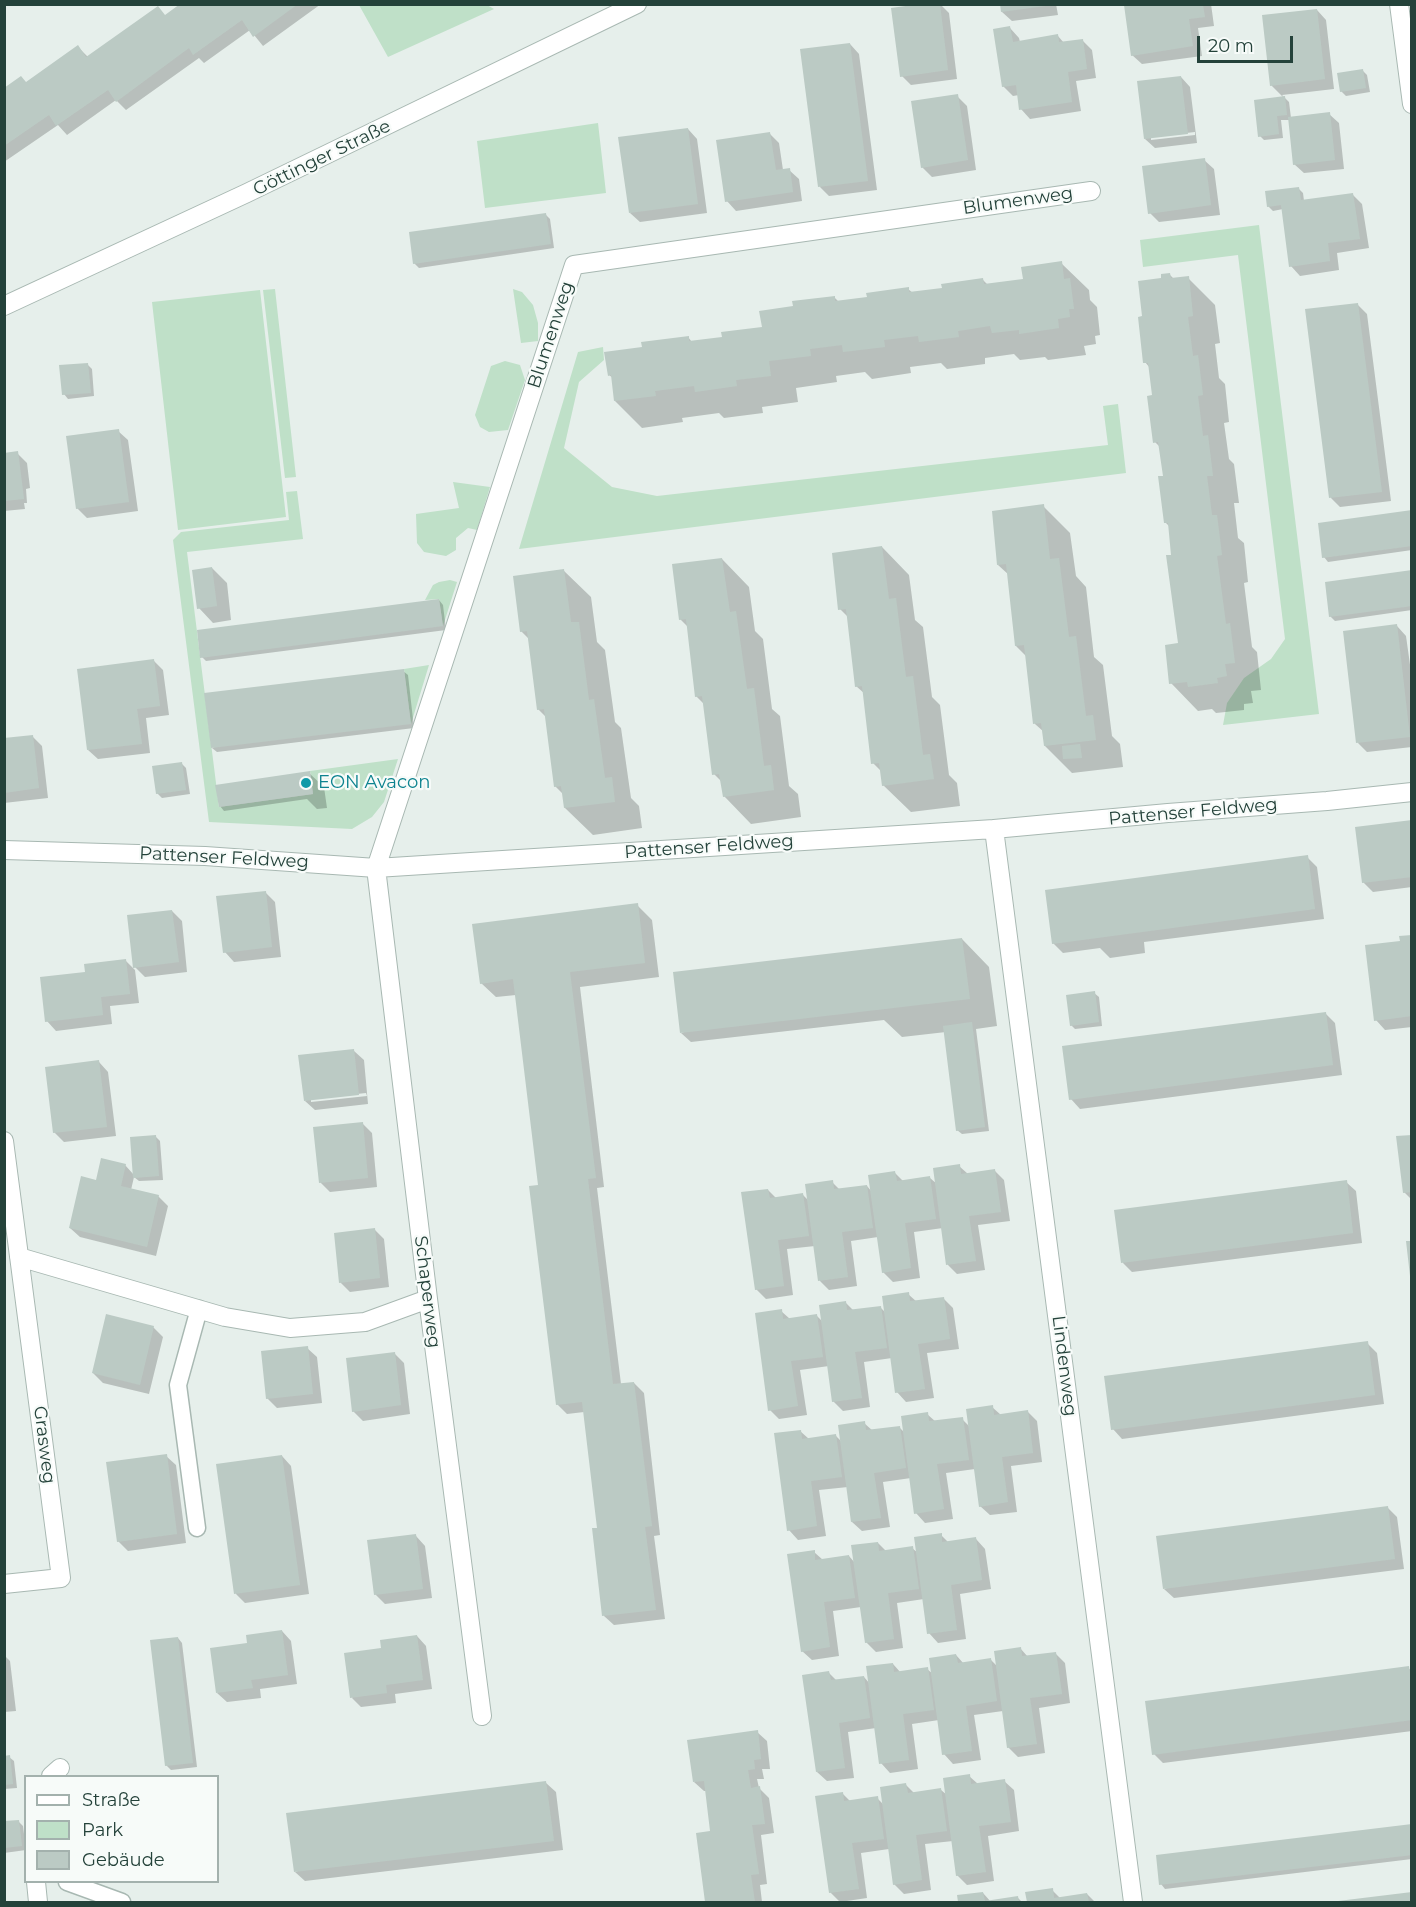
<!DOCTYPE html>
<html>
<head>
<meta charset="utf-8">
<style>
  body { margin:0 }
  #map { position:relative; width:1416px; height:1907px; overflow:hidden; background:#e6efeb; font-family:Montserrat,sans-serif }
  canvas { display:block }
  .frame { position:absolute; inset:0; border:6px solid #24423a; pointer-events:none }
  .legend { position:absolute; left:24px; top:1775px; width:195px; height:108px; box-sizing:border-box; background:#f7fbf9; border:2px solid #a3b1ad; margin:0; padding:8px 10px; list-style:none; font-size:18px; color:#24423a }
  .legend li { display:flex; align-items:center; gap:12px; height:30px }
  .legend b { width:30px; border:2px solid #a3b1ad }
  .scale { position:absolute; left:1197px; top:36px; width:96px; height:27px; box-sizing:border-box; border:3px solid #24423a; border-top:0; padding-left:8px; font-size:18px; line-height:21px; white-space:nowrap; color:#24423a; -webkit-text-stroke:4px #f7fbf9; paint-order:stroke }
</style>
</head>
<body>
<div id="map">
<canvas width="1416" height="1907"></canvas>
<div class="frame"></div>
<ul class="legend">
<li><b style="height:8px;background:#fff"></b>Straße</li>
<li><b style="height:16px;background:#bfe0c8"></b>Park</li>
<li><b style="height:16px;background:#bbcac4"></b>Gebäude</li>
</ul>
<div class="scale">20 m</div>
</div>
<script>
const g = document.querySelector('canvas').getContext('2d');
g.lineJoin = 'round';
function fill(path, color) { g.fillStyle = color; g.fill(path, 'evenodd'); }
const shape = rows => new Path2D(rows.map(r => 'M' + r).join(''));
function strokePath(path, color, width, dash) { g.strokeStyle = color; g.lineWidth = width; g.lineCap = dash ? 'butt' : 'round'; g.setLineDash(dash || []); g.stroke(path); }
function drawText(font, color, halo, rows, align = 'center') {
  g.font = font + ' Montserrat,sans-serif'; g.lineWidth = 4.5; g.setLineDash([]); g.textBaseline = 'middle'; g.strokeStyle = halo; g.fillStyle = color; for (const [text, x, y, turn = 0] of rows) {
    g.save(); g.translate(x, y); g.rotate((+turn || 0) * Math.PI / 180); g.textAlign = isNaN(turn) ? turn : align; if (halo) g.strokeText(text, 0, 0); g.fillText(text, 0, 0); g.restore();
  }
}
fill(shape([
  [487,5,494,9,388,57,359,5],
  [598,123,606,193,485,208,477,141],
  [1259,225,1319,714,1223,725,1227,703,1244,678,1271,659,1285,639,1238,255,1143,267,1140,240],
  [275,289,296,477,285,478,263,290],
  [513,289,522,292,533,305,538,323,538,341,521,343],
  [260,290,286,517,178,530,152,302],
  [603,347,604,360,579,382,564,448,612,487,657,496,1108,445,1103,406,1118,404,1126,473,519,549,578,352],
  [505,361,520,365,525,380,508,430,489,432,480,427,475,415,491,366],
  [453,482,490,487,477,530,468,528,456,538,456,550,446,556,424,552,417,543,416,514,459,508],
  [297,491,303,539,187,552,219,807,313,794,310,771,398,759,384,802,372,817,352,829,209,822,173,540,181,532,289,520,286,492],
  [450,580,457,582,443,626,439,599,425,600,433,585,439,582],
  [429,665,411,724,404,669]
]), '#bfe0c8');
fill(shape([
  [182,4,321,4,263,46,250,30,204,63,199,58,126,110,116,100,67,135,58,125,4,162,4,90,27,84,78,47,88,57,166,16],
  [940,4,949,13,957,79,911,85,902,76],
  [1001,4,1056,4,1058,15,1012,21,1002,12],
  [1125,4,1211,4,1214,26,1198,28,1202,56,1142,64,1132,55],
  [1317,10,1326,20,1334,89,1282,95,1289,102,1291,118,1329,114,1339,123,1344,169,1304,173,1294,164,1289,120,1281,120,1283,138,1264,140,1260,136,1283,97,1271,85],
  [1010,28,1019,38,1020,42,1058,36,1064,43,1082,40,1092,50,1096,78,1076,81,1081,111,1030,119,1021,109,1019,95,1013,96,1003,86],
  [850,44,859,54,877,190,829,196,820,187],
  [1363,71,1367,75,1370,92,1346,96,1341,91],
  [1181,77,1190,87,1197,143,1155,148,1145,139],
  [1195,132,1195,135,1151,140,1151,137],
  [957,96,967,106,976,170,932,177,922,167],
  [688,129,697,139,707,213,640,222,630,213],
  [770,134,779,143,783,170,789,170,799,179,802,201,736,211,727,201],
  [1204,160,1214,169,1220,215,1159,222,1150,213],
  [1298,188,1303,193,1304,201,1353,195,1362,204,1369,248,1337,253,1339,270,1300,276,1291,266,1283,209,1273,211,1268,206],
  [546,215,550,219,554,248,419,268,414,263],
  [1061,263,1089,290,1090,300,1097,307,1100,335,1095,336,1096,344,1084,346,1086,355,1048,360,1045,357,1020,360,1014,354,985,358,985,364,947,369,941,363,910,367,911,373,872,379,865,372,836,376,837,382,796,388,798,402,762,407,763,413,724,418,719,413,682,418,683,422,642,428,615,401,613,378,609,375,644,349,688,337,692,342,723,338,763,328,795,308,834,297,839,302,869,298,908,289,913,293,943,290,983,280,988,285,1024,280],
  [1170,275,1174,279,1188,278,1215,305,1220,343,1215,344,1219,378,1225,384,1229,422,1224,423,1229,459,1234,464,1239,503,1234,503,1238,538,1244,543,1248,582,1244,583,1252,647,1257,652,1261,690,1251,691,1253,703,1244,704,1244,710,1216,713,1212,709,1198,711,1171,683,1179,644,1173,556,1170,527,1165,522,1165,477,1161,448,1155,442,1154,396,1150,368,1145,362,1144,317,1163,279],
  [1357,304,1367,314,1391,501,1340,507,1331,498],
  [87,364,92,369,94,396,68,399,64,394],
  [118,431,128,440,138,511,87,518,77,508],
  [17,453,27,463,30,488,26,489,27,503,24,503,25,509,4,511,4,455],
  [1043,506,1070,533,1076,576,1086,587,1094,657,1103,665,1112,736,1120,744,1123,767,1072,773,1045,746,1044,732,1035,724,1027,657,1016,646,1009,575,998,565],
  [1412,512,1412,550,1328,562,1324,557],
  [882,547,909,575,915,620,923,627,932,697,940,705,949,775,957,783,960,806,911,812,883,785,882,772,873,763,865,694,856,686,848,617,840,609],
  [722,559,749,587,755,631,763,639,772,709,780,716,789,786,798,794,801,817,751,824,724,796,722,782,714,774,705,705,696,696,688,627,680,619],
  [212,568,227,583,231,620,213,623,199,608],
  [563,570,591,597,597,642,605,650,615,722,621,728,631,798,639,806,642,828,593,835,565,808,564,795,555,786,547,718,538,709,530,640,521,631],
  [1412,572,1412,610,1335,621,1330,616],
  [439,600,443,605,446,630,206,661,202,657],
  [1397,626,1406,636,1412,679,1412,747,1367,752,1358,743],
  [154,661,163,670,169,715,146,718,150,753,98,759,88,750],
  [403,671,408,675,414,728,217,752,212,748],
  [32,736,42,746,48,798,4,803,4,740],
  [182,764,186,768,190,794,162,798,157,793],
  [309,773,324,787,327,808,317,809,307,799,224,811,220,806],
  [1412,821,1412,887,1373,892,1363,882],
  [1307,857,1317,867,1324,919,1144,942,1145,953,1110,958,1100,948,1063,953,1053,943],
  [265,892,275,902,281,957,234,962,225,952],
  [637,905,652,920,659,977,580,987,604,1187,597,1188,621,1384,634,1383,644,1393,660,1535,654,1536,665,1619,614,1625,604,1616,599,1529,584,1412,567,1414,557,1404,540,1187,516,995,496,997,481,983],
  [172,911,182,921,187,972,145,977,135,967],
  [1412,936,1412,1027,1385,1030,1376,1020],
  [962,939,989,967,997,1026,976,1029,989,1131,962,1134,957,1130,946,1032,902,1037,884,1020,691,1042,681,1033],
  [125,960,135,970,139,1003,110,1006,112,1024,56,1031,47,1021,87,973],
  [1094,993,1099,997,1102,1026,1075,1029,1071,1025],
  [1325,1013,1335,1023,1342,1075,1080,1109,1071,1099],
  [354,1051,364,1060,368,1104,315,1110,305,1101],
  [366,1093,367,1096,311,1102,311,1099],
  [99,1062,108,1072,116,1136,64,1142,54,1132],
  [362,1123,372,1133,377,1187,330,1192,320,1182],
  [1412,1136,1412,1200,1404,1192],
  [156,1137,160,1141,163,1180,139,1181,134,1177,131,1190,158,1196,168,1206,156,1256,80,1237,70,1228,97,1181,125,1165,134,1175],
  [959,1166,968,1174,994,1170,1004,1180,1010,1221,978,1225,985,1270,957,1274,948,1265,943,1228,914,1232,920,1278,893,1282,883,1272,878,1237,851,1241,857,1286,829,1290,820,1281,815,1246,787,1249,793,1295,766,1299,756,1289,768,1190,776,1198,803,1195,809,1201,832,1182,840,1190,867,1186,872,1192,895,1173,903,1181,930,1178,937,1184],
  [1346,1182,1356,1191,1362,1243,1132,1272,1123,1263,1116,1211],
  [375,1230,384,1239,389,1287,350,1292,340,1282],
  [908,1294,917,1302,943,1298,953,1308,959,1349,927,1353,934,1398,906,1402,897,1392,892,1358,864,1362,870,1407,843,1411,833,1401,829,1366,800,1370,807,1415,779,1419,770,1410,781,1311,790,1319,816,1315,823,1322,845,1302,854,1311,880,1307,886,1313],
  [153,1327,163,1337,149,1394,103,1383,93,1373],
  [1367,1343,1377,1353,1384,1404,1122,1439,1113,1429],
  [307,1348,317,1357,322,1403,277,1408,267,1398],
  [394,1353,404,1363,410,1414,363,1421,353,1411],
  [992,1407,1001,1415,1027,1411,1037,1421,1042,1462,1011,1466,1017,1512,990,1515,980,1506,975,1469,946,1473,953,1519,925,1523,916,1513,911,1478,883,1482,890,1527,862,1531,852,1522,848,1487,819,1490,826,1536,798,1540,789,1530,800,1431,809,1439,836,1436,842,1442,864,1423,873,1431,899,1427,905,1433,927,1414,936,1422,962,1419,969,1426],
  [166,1456,176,1465,186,1543,128,1551,118,1541],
  [282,1456,291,1466,309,1594,245,1603,236,1594,218,1466],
  [1387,1507,1397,1517,1404,1569,1174,1598,1164,1589],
  [941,1535,949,1543,976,1539,985,1549,991,1589,960,1594,966,1639,938,1643,929,1633,924,1599,897,1603,903,1648,876,1652,866,1642,861,1607,833,1611,839,1656,812,1660,802,1651,814,1552,823,1560,849,1556,855,1563,878,1543,886,1551,912,1548,918,1553],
  [416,1536,425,1546,432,1598,385,1604,375,1594],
  [282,1631,291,1641,297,1684,260,1689,261,1698,227,1702,217,1693],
  [417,1636,426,1646,432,1689,395,1694,396,1703,361,1707,352,1698,383,1649],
  [178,1638,182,1643,197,1767,171,1770,166,1765],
  [1020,1648,1028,1657,1055,1653,1065,1663,1070,1703,1039,1708,1045,1753,1018,1757,1008,1747,1003,1711,974,1715,981,1760,953,1764,944,1754,939,1720,912,1724,918,1769,890,1773,881,1763,876,1728,848,1732,854,1778,827,1781,817,1772,829,1673,837,1681,864,1677,870,1684,893,1664,901,1673,927,1669,933,1674,956,1655,964,1664,991,1660,998,1667],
  [4,1655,10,1661,16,1711,4,1712],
  [1408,1668,1412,1671,1412,1731,1163,1763,1154,1754],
  [757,1732,767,1741,770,1769,762,1769,764,1779,757,1779,759,1788,769,1798,774,1833,761,1835,767,1884,760,1885,762,1902,706,1902,698,1834,712,1832,707,1791,704,1791,694,1782],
  [9,1757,14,1761,17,1788,4,1789,4,1758],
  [969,1776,978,1784,1004,1781,1014,1790,1019,1831,988,1836,994,1881,967,1885,957,1875,953,1841,925,1844,931,1890,904,1894,894,1884,889,1849,861,1853,867,1898,840,1902,830,1892,842,1793,851,1802,877,1798,883,1804,906,1785,914,1793,941,1790,947,1795],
  [546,1783,556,1792,563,1850,305,1881,295,1872],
  [18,1821,23,1826,26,1850,4,1853,4,1823],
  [1412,1826,1412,1859,1165,1889,1161,1884],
  [1052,1890,1060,1898,1087,1894,1095,1902,1028,1902,1027,1893],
  [983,1893,991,1902,1018,1898,1022,1902,959,1902,958,1897],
  [1412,1894,1412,1902,1338,1902]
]), '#0003');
fill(shape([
  [180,4,298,4,253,37,242,20,193,55,189,48,116,102,108,90,56,126,49,115,4,146,4,88,21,76,26,82,78,45,86,57,158,6,165,15],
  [920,4,940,4,948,70,900,77,891,8],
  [1000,4,1045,4,1045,6,1001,12],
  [1124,5,1203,5,1205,17,1189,19,1193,46,1131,56],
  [1317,9,1325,79,1270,86,1262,15],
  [1010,26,1013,42,1058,34,1059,42,1083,39,1087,69,1068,72,1072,102,1019,110,1016,85,1002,87,993,29],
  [850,43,868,181,818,187,800,49],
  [1363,69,1366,88,1340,92,1337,73],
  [1181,76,1188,134,1144,139,1137,81],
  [958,94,968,160,921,168,911,101],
  [1285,96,1287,115,1277,116,1279,134,1258,137,1254,100],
  [1330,112,1335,160,1293,165,1288,117],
  [688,128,698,204,629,213,618,137],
  [770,132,776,170,790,168,793,192,725,202,716,140],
  [1205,158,1211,205,1148,214,1142,166],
  [1299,187,1301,200,1353,193,1360,239,1328,243,1330,261,1289,267,1281,205,1267,207,1265,191],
  [546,213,551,244,413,264,409,232],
  [1062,261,1064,279,1070,278,1074,309,1069,309,1070,317,1058,319,1059,328,1019,334,1019,330,992,333,990,326,958,331,959,337,919,342,918,336,884,340,885,347,843,352,842,345,810,349,811,356,769,361,771,376,736,380,737,386,695,392,694,386,655,391,656,396,614,401,611,375,608,376,604,352,642,347,641,342,689,336,689,341,722,337,721,332,762,327,759,311,793,306,792,301,835,296,835,301,867,297,866,293,909,287,909,292,942,288,941,284,983,278,984,284,1023,279,1021,267],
  [1170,273,1171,278,1189,276,1193,316,1188,317,1193,356,1198,355,1203,395,1198,396,1203,436,1208,435,1213,476,1207,476,1212,515,1217,515,1222,555,1217,556,1226,624,1230,623,1235,663,1225,664,1227,676,1217,678,1218,683,1188,687,1187,682,1169,684,1165,645,1178,643,1166,555,1171,555,1168,523,1164,523,1158,476,1163,476,1158,442,1153,443,1147,396,1152,395,1148,363,1143,363,1138,317,1142,316,1138,281,1161,278,1161,274],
  [1358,303,1382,492,1329,498,1305,309],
  [88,363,91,393,62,395,59,365],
  [119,429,129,502,76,509,66,436],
  [18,451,24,499,4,501,4,453],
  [1044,504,1050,559,1059,558,1069,637,1076,636,1086,716,1093,715,1096,740,1044,746,1041,723,1033,724,1024,645,1015,646,1006,564,997,565,992,511],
  [1412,510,1412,546,1322,558,1318,523],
  [882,546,889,599,896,598,906,677,913,676,923,755,930,754,934,779,882,786,879,763,871,764,862,686,855,687,846,609,838,610,832,553],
  [722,558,730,612,736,611,747,689,754,688,764,766,771,765,774,790,723,797,719,774,712,775,702,696,695,697,686,619,679,620,672,564],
  [212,567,217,606,197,609,192,570],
  [564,569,571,622,579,622,589,700,594,699,605,778,612,777,615,802,564,808,561,786,554,787,544,709,537,710,527,631,520,632,513,576],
  [1412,570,1412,606,1329,617,1325,582],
  [439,599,443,626,200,658,197,630],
  [1397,624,1410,737,1356,743,1343,631],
  [154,659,160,706,137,709,142,744,87,750,77,669],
  [404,669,411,724,211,748,204,693],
  [33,735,39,788,4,793,4,738],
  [1080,744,1082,758,1063,759,1062,746],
  [182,762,186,790,156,794,152,766],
  [310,771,313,794,219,807,215,785],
  [1412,820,1412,877,1362,883,1355,827],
  [1308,855,1315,909,1052,944,1045,890],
  [266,891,272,947,223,953,216,896],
  [638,903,645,963,570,972,596,1178,588,1179,613,1384,634,1382,652,1526,645,1527,656,1610,602,1616,592,1528,597,1528,582,1402,556,1405,529,1186,538,1185,513,979,480,984,472,924],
  [172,910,179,962,133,968,127,915],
  [1412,935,1412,1016,1374,1021,1365,945,1400,941,1399,936],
  [962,938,970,999,680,1033,673,972],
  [126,959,130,994,101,997,103,1015,45,1022,40,977,85,972,84,964],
  [1095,991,1099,1022,1070,1026,1066,995],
  [1326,1012,1333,1065,1069,1100,1062,1046],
  [972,1022,985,1127,956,1131,943,1026],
  [354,1049,359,1095,304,1101,298,1055],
  [99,1060,107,1127,53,1133,45,1067],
  [363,1122,368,1178,319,1183,313,1127],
  [156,1135,159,1176,133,1178,130,1137],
  [1412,1135,1412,1192,1403,1193,1396,1136],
  [101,1158,126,1164,121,1186,159,1195,147,1247,69,1228,81,1176,96,1180],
  [960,1164,961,1174,995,1169,1001,1212,969,1216,976,1261,946,1265,933,1168],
  [895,1171,897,1181,930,1176,936,1219,905,1223,911,1268,882,1273,868,1175],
  [833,1180,834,1189,867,1185,873,1228,842,1232,848,1277,818,1281,805,1184],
  [1347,1180,1353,1233,1121,1263,1114,1210],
  [768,1189,770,1198,803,1193,809,1236,778,1240,784,1286,755,1290,741,1192],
  [375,1228,380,1278,339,1283,334,1233],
  [1406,1241,1412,1241,1412,1276,1410,1276],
  [909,1292,910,1301,944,1297,950,1339,918,1344,925,1389,895,1393,882,1296],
  [846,1301,847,1310,881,1306,887,1348,855,1352,862,1398,832,1402,819,1305],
  [782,1309,783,1319,817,1314,823,1357,791,1361,798,1406,768,1411,755,1313],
  [106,1314,154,1326,140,1385,92,1373],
  [1368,1341,1375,1395,1111,1430,1104,1376],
  [308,1346,313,1394,266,1399,261,1351],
  [395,1352,401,1405,352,1412,346,1358],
  [993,1405,994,1415,1028,1410,1033,1453,1002,1457,1008,1502,979,1507,966,1409],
  [928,1412,929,1421,963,1417,969,1460,937,1464,944,1509,914,1514,901,1416],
  [865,1421,866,1430,900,1426,906,1468,874,1473,881,1518,851,1522,838,1425],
  [801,1430,802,1439,836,1434,842,1477,811,1481,817,1526,787,1531,774,1433],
  [167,1454,177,1534,117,1542,106,1462],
  [282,1455,300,1585,234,1594,216,1464],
  [1388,1506,1395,1559,1163,1589,1156,1536],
  [942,1533,942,1542,976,1537,982,1580,951,1585,957,1630,927,1634,914,1537],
  [416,1534,423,1589,374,1595,367,1540],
  [878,1542,879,1551,913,1546,919,1589,888,1593,894,1639,865,1643,851,1545],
  [815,1550,815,1560,849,1555,855,1598,824,1602,830,1647,801,1652,787,1554],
  [282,1630,288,1675,251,1680,253,1688,216,1693,210,1648,247,1643,246,1635],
  [417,1635,423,1680,386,1685,387,1693,350,1698,344,1653,381,1648,380,1640],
  [178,1637,193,1763,165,1766,150,1640],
  [1021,1647,1022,1656,1056,1652,1062,1694,1030,1698,1037,1744,1007,1748,994,1651],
  [956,1654,958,1663,991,1658,997,1701,966,1706,972,1751,942,1755,929,1658],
  [893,1663,894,1672,928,1667,934,1710,903,1714,909,1760,879,1764,866,1666],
  [1409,1666,1412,1686,1412,1720,1152,1755,1145,1701],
  [829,1671,831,1680,864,1676,870,1718,839,1723,845,1768,816,1772,802,1675],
  [758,1730,761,1759,754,1760,755,1769,748,1770,751,1788,760,1786,765,1824,752,1825,759,1874,751,1875,755,1902,705,1902,696,1833,710,1831,704,1781,693,1782,687,1740],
  [10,1755,13,1784,4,1785,4,1756],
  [970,1774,971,1784,1005,1779,1011,1822,979,1826,986,1872,956,1876,943,1778],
  [546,1781,554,1841,294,1872,286,1813],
  [906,1783,908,1793,941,1788,947,1831,916,1835,922,1880,893,1885,880,1787],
  [843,1792,844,1801,878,1796,884,1839,852,1843,859,1889,829,1893,815,1796],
  [19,1820,22,1846,4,1848,4,1821],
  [1412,1824,1412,1855,1159,1885,1156,1855],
  [1053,1888,1054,1898,1087,1893,1089,1902,1027,1902,1025,1892],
  [983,1892,985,1901,1018,1896,1019,1902,958,1902,957,1895],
  [1412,1892,1412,1902,1338,1902,1338,1901]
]), '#bbcac4');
const service = shape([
  [197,1528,178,1385,199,1309],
  [67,1882,122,1902]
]);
const minor = shape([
  [1399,4,1412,104],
  [4,306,247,193,637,4],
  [994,829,1133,1902],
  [4,850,205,856,376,868,994,829,1168,813,1327,801,1412,792],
  [4,1141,61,1578,4,1584],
  [19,1257,225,1317,290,1328,365,1322,428,1299],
  [482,1716,428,1299,376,868,574,265,1091,191],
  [51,1776,60,1768],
  [36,1882,38,1902]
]);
strokePath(service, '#a8b8b2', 19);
strokePath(minor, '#a8b8b2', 20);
strokePath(service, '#fff', 16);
strokePath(minor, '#fff', 18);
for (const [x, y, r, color] of [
  [306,783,6,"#0f9aa8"]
]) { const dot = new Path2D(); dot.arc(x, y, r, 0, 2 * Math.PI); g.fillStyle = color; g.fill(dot); strokePath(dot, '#f7fbf9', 2); }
drawText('18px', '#24423a', '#f7fbf9', [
  ["Göttinger Straße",322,158,-26],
  ["Blumenweg",1018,201,-8],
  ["Blumenweg",551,335,-72],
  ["Pattenser Feldweg",1193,812,-5],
  ["Pattenser Feldweg",709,847,-4],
  ["Pattenser Feldweg",224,858,3],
  ["Schaperweg",427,1292,83],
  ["Lindenweg",1064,1366,83],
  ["Grasweg",44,1445,83]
]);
drawText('18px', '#0d838f', '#f7fbf9', [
  ["EON Avacon",318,783]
], 'left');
</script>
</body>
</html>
